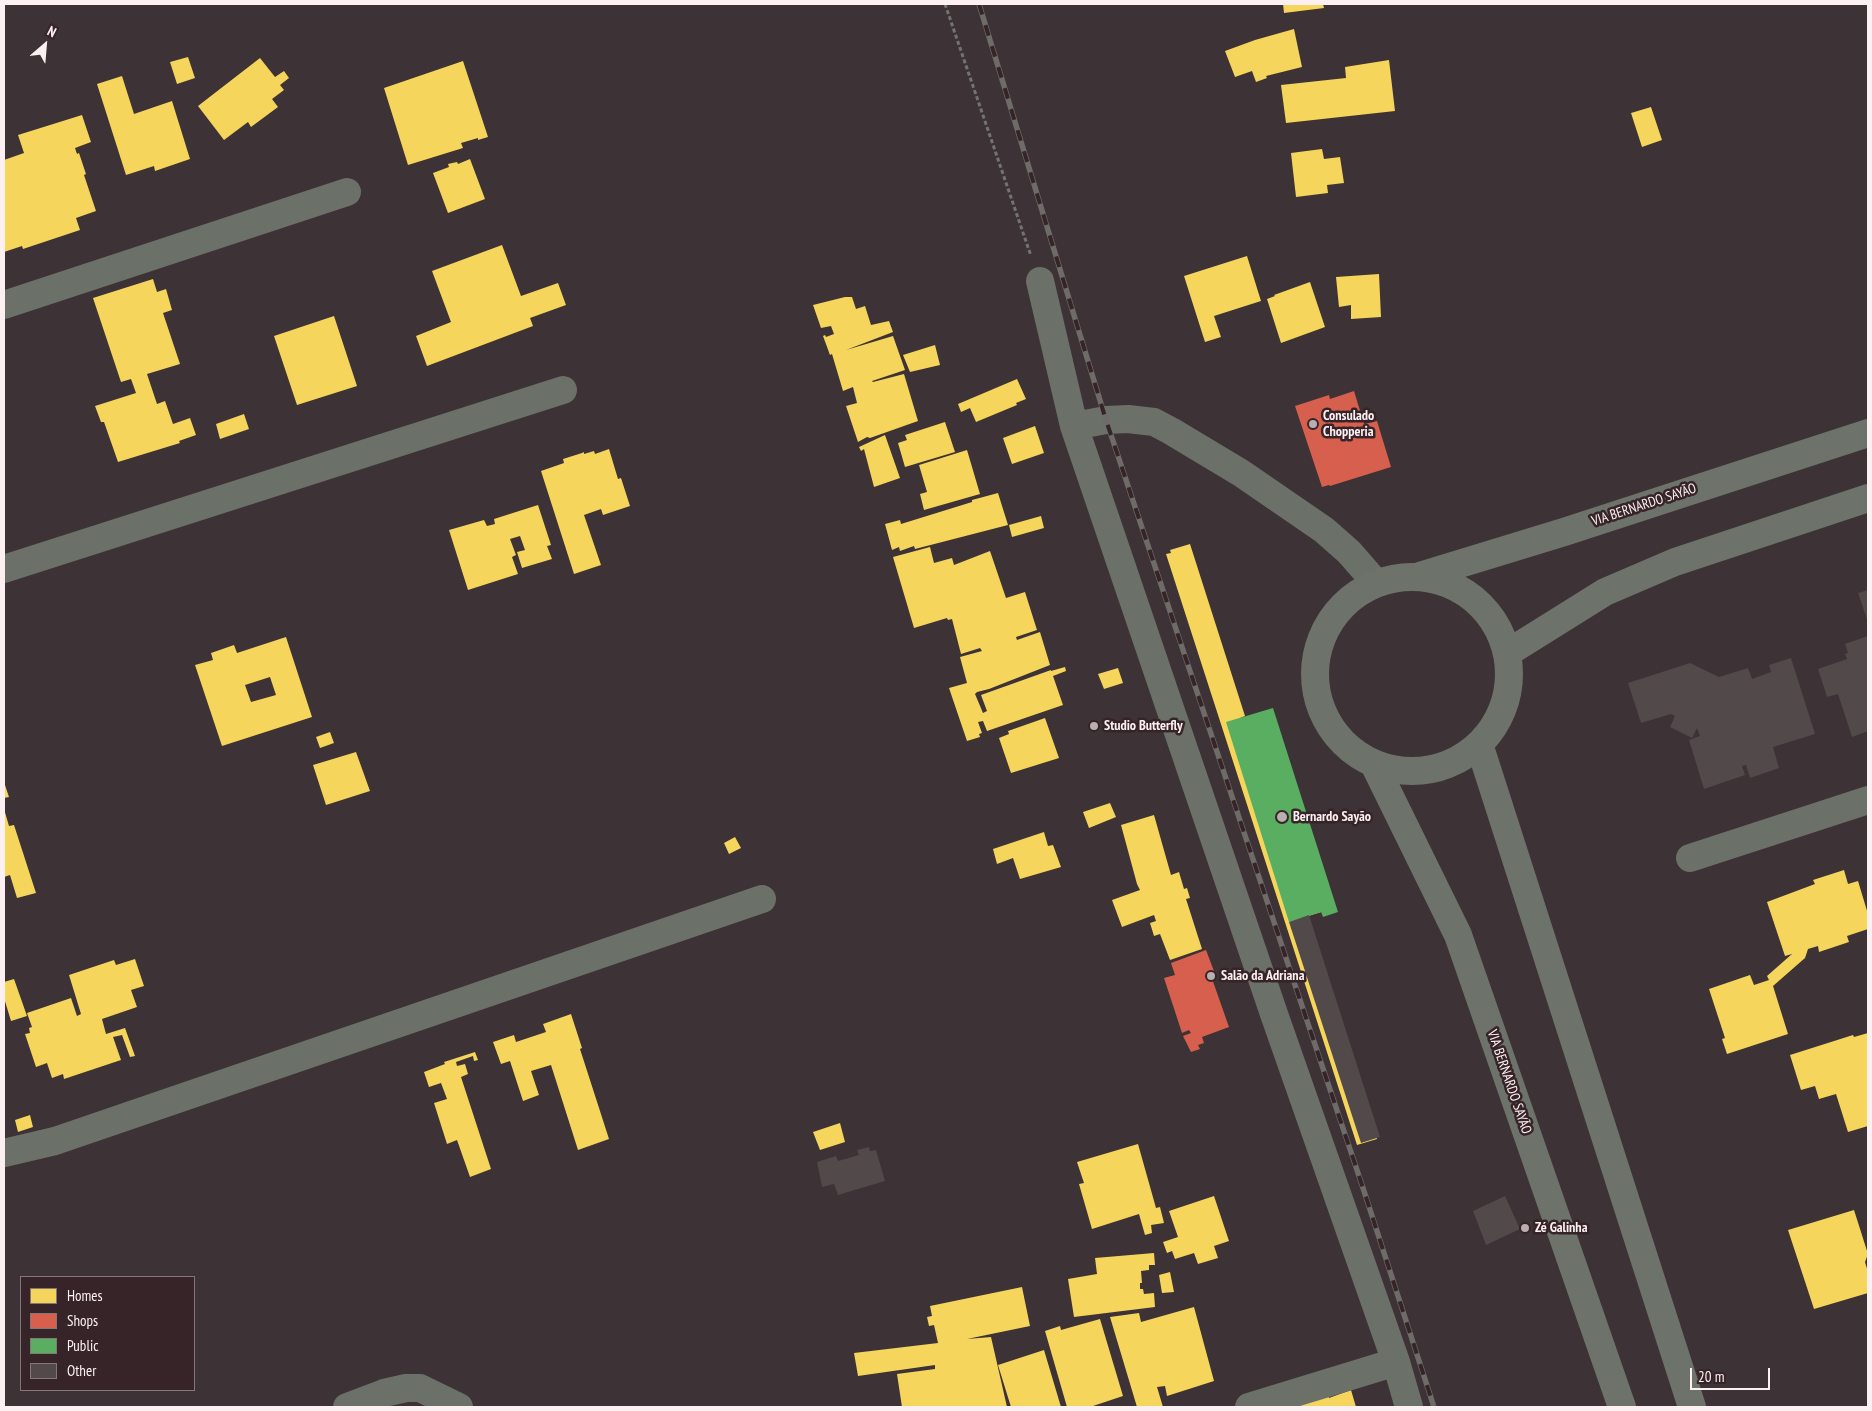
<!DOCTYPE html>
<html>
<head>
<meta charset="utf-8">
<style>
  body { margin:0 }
  #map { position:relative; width:1872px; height:1411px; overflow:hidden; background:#3d3235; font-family:"PT Sans Narrow",sans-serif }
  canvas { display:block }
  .frame { position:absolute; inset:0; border:5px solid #fcf0f2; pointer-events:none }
  .legend { position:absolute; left:20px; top:1276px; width:175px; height:115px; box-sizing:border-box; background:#362428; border:1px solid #857679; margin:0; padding:6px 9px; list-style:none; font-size:15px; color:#fcf0f2 }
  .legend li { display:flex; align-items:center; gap:10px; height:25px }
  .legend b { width:25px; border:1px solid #857679 }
  .north { position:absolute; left:20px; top:20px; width:50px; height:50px; -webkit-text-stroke:4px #362428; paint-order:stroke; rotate:27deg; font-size:14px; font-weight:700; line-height:20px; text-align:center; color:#fcf0f2 }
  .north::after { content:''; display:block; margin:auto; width:18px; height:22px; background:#fcf0f2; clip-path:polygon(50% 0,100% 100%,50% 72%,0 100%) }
  .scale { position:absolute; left:1690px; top:1368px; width:80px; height:22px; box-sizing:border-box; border:2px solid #fcf0f2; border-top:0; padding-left:6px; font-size:15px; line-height:18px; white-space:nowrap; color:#fcf0f2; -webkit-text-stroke:4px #362428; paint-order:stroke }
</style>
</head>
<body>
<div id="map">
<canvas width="1872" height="1411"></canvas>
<div class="frame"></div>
<ul class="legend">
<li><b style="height:14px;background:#f6d55c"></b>Homes</li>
<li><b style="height:14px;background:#d6604d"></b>Shops</li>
<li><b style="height:14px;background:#5aae61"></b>Public</li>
<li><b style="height:14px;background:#52494b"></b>Other</li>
</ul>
<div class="north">N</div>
<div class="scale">20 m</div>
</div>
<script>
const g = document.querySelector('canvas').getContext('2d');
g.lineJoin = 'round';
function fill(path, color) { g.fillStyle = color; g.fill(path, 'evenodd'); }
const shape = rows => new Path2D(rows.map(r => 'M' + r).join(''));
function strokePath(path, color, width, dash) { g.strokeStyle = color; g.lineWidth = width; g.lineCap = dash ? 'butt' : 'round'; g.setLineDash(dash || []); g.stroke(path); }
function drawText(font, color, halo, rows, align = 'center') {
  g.font = font + ' "PT Sans Narrow",sans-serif'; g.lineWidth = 5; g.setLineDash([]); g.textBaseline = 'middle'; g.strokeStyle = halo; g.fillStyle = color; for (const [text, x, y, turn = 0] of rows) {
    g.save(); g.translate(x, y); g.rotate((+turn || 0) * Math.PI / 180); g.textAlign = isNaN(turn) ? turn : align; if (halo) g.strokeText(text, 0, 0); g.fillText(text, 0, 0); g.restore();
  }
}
fill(shape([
  [1283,4,1323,4,1324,8,1284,13],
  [1294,29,1302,67,1266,76,1267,78,1256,82,1252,71,1235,77,1225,51,1255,40],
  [188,57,195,78,177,84,170,62],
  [260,58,275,77,284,71,289,78,280,85,284,90,272,99,278,107,251,127,248,122,224,140,198,106],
  [1389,60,1395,111,1286,123,1281,85,1346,78,1345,67],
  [463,61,488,137,478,140,478,138,461,143,463,148,408,165,384,88],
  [122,76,134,114,172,101,190,159,155,171,154,166,126,175,97,84],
  [1651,107,1662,140,1642,147,1631,113],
  [82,115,91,142,75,148,77,154,79,153,86,174,84,175,96,211,76,218,80,230,23,249,22,246,4,252,4,160,24,153,18,135],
  [1322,149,1324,159,1340,157,1344,183,1327,185,1328,193,1296,197,1291,153],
  [470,159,485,199,448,213,433,173,449,167,448,164,457,162,458,164],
  [502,245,521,296,558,283,566,305,530,318,533,326,427,366,416,336,451,322,432,271],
  [1247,256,1261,301,1214,316,1221,337,1205,342,1184,276],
  [1379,274,1381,317,1351,319,1351,305,1339,307,1336,277],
  [153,279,157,292,166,289,172,310,163,313,180,364,147,374,157,404,165,401,173,424,190,418,196,435,179,441,180,443,118,462,104,422,101,422,95,406,136,393,131,379,121,382,93,298],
  [1310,282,1325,327,1281,343,1267,299,1275,296,1274,295],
  [845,297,852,297,856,309,865,306,871,325,889,321,893,332,846,350,893,336,905,370,872,381,873,382,904,374,918,421,870,438,867,437,858,442,846,406,857,403,853,387,843,391,832,354,830,355,823,336,825,335,826,337,834,334,831,326,821,328,813,305],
  [334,316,357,386,297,405,274,336],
  [935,345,940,365,910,372,903,355],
  [1017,379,1026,399,1016,403,1017,405,976,422,970,408,961,412,958,404],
  [244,414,249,429,220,439,216,424],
  [945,422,955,452,905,467,898,443,907,440,905,435],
  [1035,426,1044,453,1012,464,1003,438],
  [885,435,900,478,874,487,864,449,861,451,859,447],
  [609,449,618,479,621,478,630,506,603,515,601,509,584,515,601,565,574,574,541,471,564,463,563,459,582,453,584,452,584,454,594,451,595,454],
  [967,450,980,494,924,510,920,494,927,492,919,465],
  [998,493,1008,525,915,549,914,546,900,551,899,547,892,550,885,524,900,520,901,524,972,502,972,500],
  [538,505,551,545,547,546,552,559,522,568,517,552,525,550,520,536,510,539,516,555,512,557,518,574,468,590,449,530,484,520,487,526,495,524,494,519],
  [1041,516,1044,528,1012,537,1009,525],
  [1190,544,1245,716,1240,718,1241,720,1268,711,1331,909,1305,917,1377,1139,1357,1145,1166,554,1171,553,1170,550],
  [930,547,934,563,952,558,954,565,990,551,1006,598,1025,592,1037,630,1016,637,1017,640,1040,632,1050,665,989,689,977,692,975,694,983,713,987,711,981,695,1051,670,1051,671,1065,667,1066,671,1053,676,1063,705,987,731,983,721,978,722,982,733,979,734,980,737,967,741,949,688,967,683,960,657,982,651,980,648,961,654,952,619,948,620,947,618,914,628,893,557],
  [286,637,312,717,222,746,195,665,213,660,211,653,234,645,237,653],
  [270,677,276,695,251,702,245,685],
  [1118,668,1123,683,1104,689,1098,674],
  [1045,718,1059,758,1011,773,999,738,1009,734,1008,731],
  [330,732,334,743,320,748,316,737],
  [356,752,370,791,326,805,313,765],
  [4,782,9,797,4,798],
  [1110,803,1116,817,1089,828,1083,812],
  [4,809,9,826,14,825,36,893,17,898,10,875,4,877],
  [1154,815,1171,875,1179,872,1184,889,1187,888,1190,898,1186,899,1202,949,1170,960,1160,934,1154,936,1150,923,1156,921,1154,915,1122,927,1112,900,1140,890,1137,884,1121,825],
  [1044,832,1048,846,1053,845,1061,867,1020,879,1013,858,997,864,993,849],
  [735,837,741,848,729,854,724,843],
  [1844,870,1848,884,1858,881,1868,914,1868,929,1847,936,1849,942,1819,952,1818,946,1808,949,1805,958,1773,986,1788,1034,1727,1054,1722,1039,1725,1038,1709,989,1750,975,1754,985,1769,980,1767,976,1792,954,1785,956,1767,902,1815,884,1813,880],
  [135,959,144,986,131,990,137,1007,102,1019,106,1034,125,1028,135,1056,130,1057,122,1035,113,1037,121,1060,64,1079,63,1074,52,1078,47,1063,36,1067,25,1034,30,1033,29,1028,32,1027,27,1013,71,998,77,1016,81,1014,69,975,114,960,116,965],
  [14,979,27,1016,11,1021,4,998,4,982],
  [571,1014,582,1048,580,1049,609,1139,578,1150,551,1065,531,1071,539,1095,523,1101,510,1061,501,1064,493,1042,514,1035,516,1042,546,1032,543,1024],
  [1868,1033,1868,1126,1848,1132,1836,1094,1819,1099,1815,1086,1801,1090,1790,1055,1853,1035,1854,1037],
  [475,1052,478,1060,474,1061,473,1056,456,1062,457,1066,465,1064,468,1074,461,1077,491,1169,470,1177,457,1140,447,1144,434,1103,447,1099,441,1083,429,1087,424,1072,445,1064,444,1062],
  [30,1115,33,1127,18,1132,15,1120],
  [840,1123,845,1142,820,1150,813,1132],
  [1138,1144,1156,1208,1160,1207,1164,1223,1151,1225,1152,1233,1145,1235,1139,1214,1092,1229,1079,1184,1084,1183,1077,1162],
  [1214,1196,1229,1241,1214,1246,1218,1258,1198,1264,1194,1253,1175,1259,1172,1251,1167,1253,1163,1242,1178,1237,1169,1211],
  [1854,1210,1868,1254,1865,1262,1868,1272,1868,1293,1814,1309,1788,1230],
  [1154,1253,1155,1265,1149,1265,1149,1270,1141,1271,1142,1283,1140,1283,1140,1289,1143,1289,1144,1294,1154,1293,1155,1307,1074,1317,1068,1279,1097,1274,1095,1258],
  [1170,1272,1174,1292,1162,1293,1159,1275],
  [1022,1287,1030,1326,967,1339,991,1337,1007,1407,902,1407,897,1374,935,1369,935,1365,858,1376,854,1353,938,1343,934,1325,929,1326,927,1317,932,1316,930,1306],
  [1194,1307,1214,1381,1167,1396,1165,1386,1157,1387,1163,1407,1137,1407,1110,1317,1139,1313,1141,1322],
  [1100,1319,1123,1396,1090,1407,1067,1407,1045,1331,1060,1326,1061,1330],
  [1044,1350,1061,1407,1011,1407,998,1365],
  [1351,1390,1356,1407,1274,1407,1327,1391,1329,1398]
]), '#f6d55c');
fill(shape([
  [1354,391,1364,424,1377,421,1391,467,1330,486,1329,485,1322,487,1295,406,1329,395,1330,399],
  [1206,950,1214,971,1210,973,1229,1027,1202,1037,1204,1043,1198,1045,1200,1049,1191,1052,1183,1036,1191,1033,1189,1030,1182,1033,1164,978,1175,975,1171,963]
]), '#d6604d');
fill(shape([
  [1273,708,1338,912,1323,917,1321,912,1289,922,1226,722]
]), '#5aae61');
fill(shape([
  [1868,590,1868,622,1858,593],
  [1868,636,1868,731,1852,737,1838,694,1827,697,1818,669,1847,659,1845,654,1848,653,1845,644],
  [1791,658,1815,734,1773,747,1779,768,1750,778,1746,765,1742,766,1745,775,1704,789,1689,740,1700,736,1697,728,1692,738,1670,727,1675,716,1671,714,1641,723,1628,683,1690,663,1719,677,1748,668,1752,679,1771,672,1769,665],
  [1309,915,1380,1137,1361,1143,1289,922],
  [869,1147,870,1151,876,1150,885,1181,838,1195,834,1184,822,1187,817,1162,836,1156,838,1161,859,1155,857,1150],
  [1505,1196,1520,1229,1486,1245,1473,1211]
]), '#52494b');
strokePath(shape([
  [945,4,1031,256]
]), '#737370', 3, [4, 2.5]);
strokePath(shape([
  [1040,281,1074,426,1274,1014,1396,1362,1409,1407],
  [4,305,347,192],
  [1074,426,1106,420,1128,419,1154,422,1171,431,1241,473,1324,530,1349,552,1376,583],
  [4,569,563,390],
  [1690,858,1868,800],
  [4,1153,55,1141,762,899],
  [347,1407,384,1393,406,1388,420,1388,459,1407],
  [1249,1407,1396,1362]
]), '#6b7169', 28);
strokePath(shape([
  [1420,576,1564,532,1868,433],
  '1315 674a97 97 0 1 1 194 0a97 97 0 1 1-194 0Z',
  [1509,652,1605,592,1675,562,1868,498],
  [1480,747,1692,1407],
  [1375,766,1458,935,1622,1407]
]), '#6d736b', 28);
const rail = shape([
  [979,4,1106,420,1363,1188,1434,1407]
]);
strokePath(rail, '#6e6b69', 5.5);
strokePath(rail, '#362428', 4, [11]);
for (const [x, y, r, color] of [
  [1313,424,5,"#b9aeb0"],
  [1094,726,5,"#b9aeb0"],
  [1282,817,6,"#b9aeb0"],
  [1211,976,5,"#b9aeb0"],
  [1525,1228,5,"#b9aeb0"]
]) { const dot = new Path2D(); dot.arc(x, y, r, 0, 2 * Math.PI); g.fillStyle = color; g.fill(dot); strokePath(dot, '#362428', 2); }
drawText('bold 14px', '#fcf0f2', '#362428', [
  ["Consulado",1323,416],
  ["Chopperia",1323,432],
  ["Studio Butterfly",1104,726],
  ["Bernardo Sayão",1293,817],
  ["Salão da Adriana",1221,976],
  ["Zé Galinha",1535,1228]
], 'left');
drawText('14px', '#fcf0f2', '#362428', [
  ["VIA BERNARDO SAYÃO",1644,505,-18],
  ["VIA BERNARDO SAYÃO",1509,1082,71]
]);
</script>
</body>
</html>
